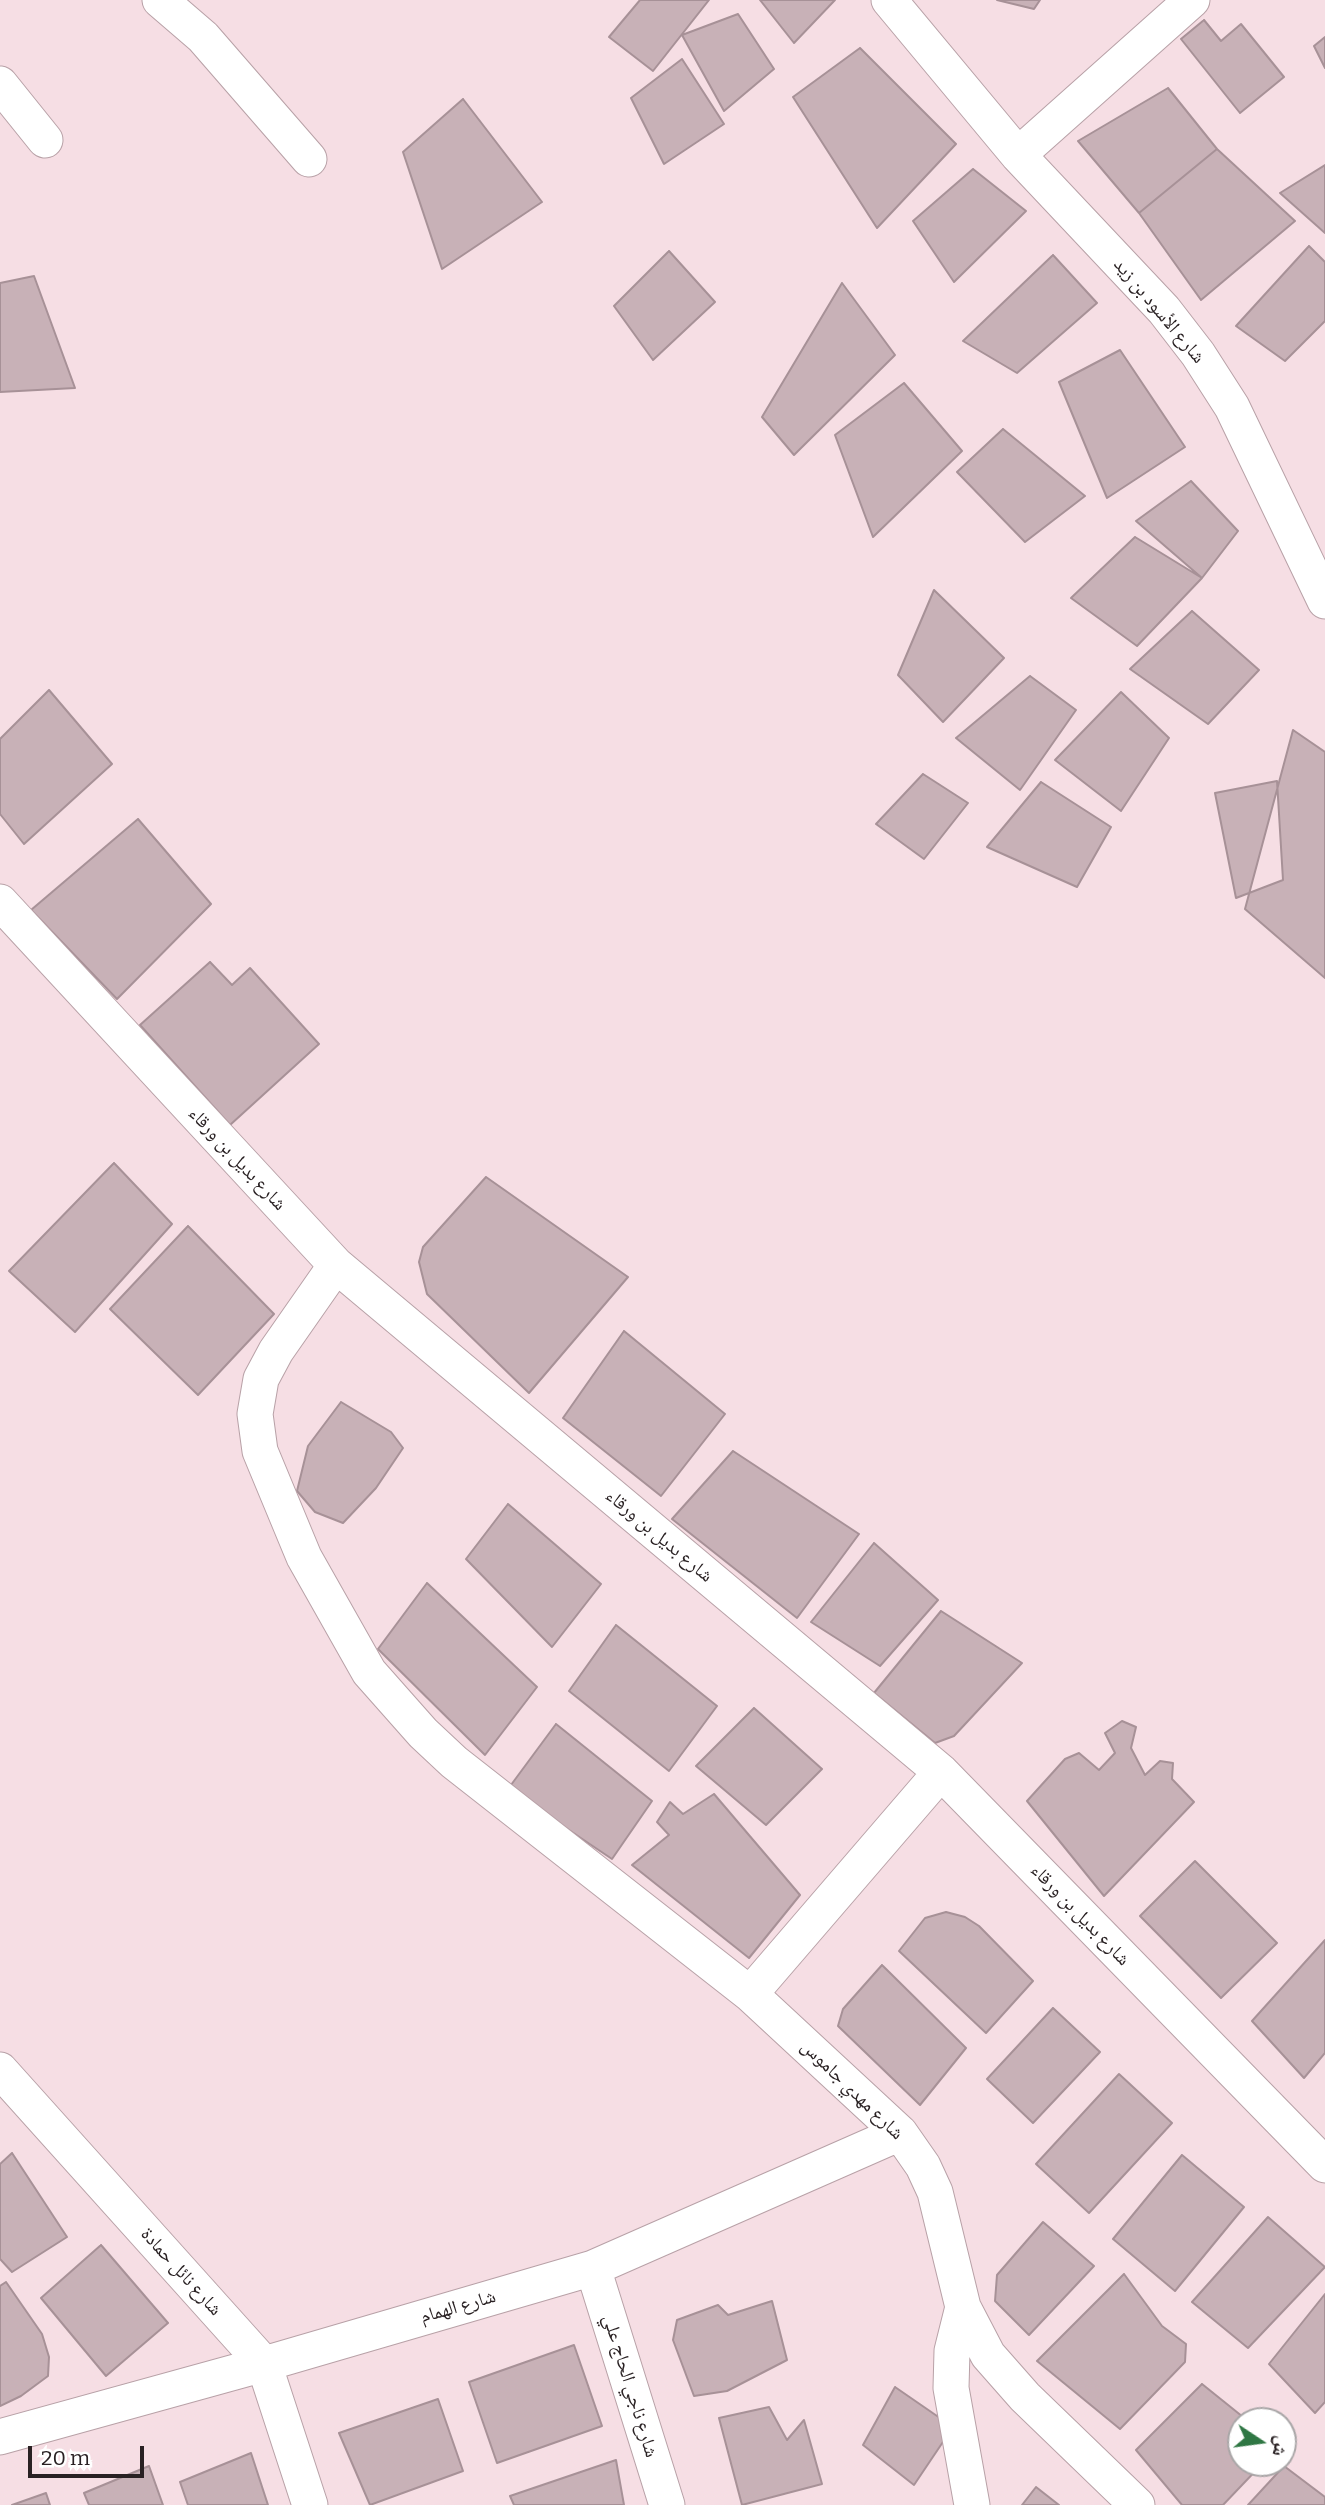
<!DOCTYPE html>
<html>
<head>
<meta charset="utf-8">
<style>
  body { margin:0 }
  #map { position:relative; width:1325px; height:2505px; overflow:hidden; background:#f6dee4; font-family:Bitter,"Noto Naskh Arabic",serif }
  canvas { display:block }
  .north { position:absolute; left:1227px; top:2407px; width:70px; height:70px; box-sizing:border-box; background:#fff; border:2px solid #a9a6a7; border-radius:50%; rotate:103deg; font-size:19px; font-weight:700; line-height:28px; text-align:center; color:#292123 }
  .north::after { content:''; display:block; margin:auto; width:24px; height:32px; background:#2f7744; clip-path:polygon(50% 0,100% 100%,50% 72%,0 100%) }
  .scale { position:absolute; left:28px; top:2446px; width:116px; height:32px; box-sizing:border-box; border:4px solid #292123; border-top:0; padding-left:9px; font-size:21px; line-height:24px; white-space:nowrap; color:#292123; -webkit-text-stroke:5px #fff; paint-order:stroke }
</style>
</head>
<body>
<div id="map">
<canvas width="1325" height="2505"></canvas>
<div class="north">ش</div>
<div class="scale">20 m</div>
</div>
<script>
const g = document.querySelector('canvas').getContext('2d');
g.lineJoin = 'round';
function fill(path, color) { g.fillStyle = color; g.fill(path, 'evenodd'); }
const shape = rows => new Path2D(rows.map(r => 'M' + r).join(''));
function strokePath(path, color, width, dash) { g.strokeStyle = color; g.lineWidth = width; g.lineCap = dash ? 'butt' : 'round'; g.setLineDash(dash || []); g.stroke(path); }
function drawText(font, color, halo, rows, align = 'center') {
  g.font = font + ' Bitter,"Noto Naskh Arabic",serif'; g.lineWidth = 5; g.setLineDash([]); g.textBaseline = 'middle'; g.strokeStyle = halo; g.fillStyle = color; for (const [text, x, y, turn = 0] of rows) {
    g.save(); g.translate(x, y); g.rotate((+turn || 0) * Math.PI / 180); g.textAlign = isNaN(turn) ? turn : align; if (halo) g.strokeText(text, 0, 0); g.fillText(text, 0, 0); g.restore();
  }
}
const building = shape([
  [640,0,709,0,653,71,609,37,640,0],
  [760,0,835,0,794,43,760,0],
  [997,0,1040,0,1034,9,997,0],
  [738,14,774,69,724,111,682,35,738,14],
  [1204,20,1221,41,1241,24,1284,77,1240,113,1181,39,1204,20],
  [1325,37,1325,68,1314,46,1325,37],
  [860,48,956,144,877,228,793,97,860,48],
  [682,59,724,124,664,164,631,98,682,59],
  [1168,88,1217,149,1139,213,1078,141,1168,88],
  [463,99,542,202,442,269,403,152,463,99],
  [1217,149,1295,221,1201,300,1139,213,1217,149],
  [1325,165,1325,233,1280,193,1325,165],
  [973,169,1026,211,954,282,913,221,973,169],
  [1309,246,1325,262,1325,321,1285,361,1236,326,1309,246],
  [669,251,715,302,653,360,614,306,669,251],
  [1053,255,1097,303,1017,373,963,341,1053,255],
  [34,276,75,388,0,392,0,283,34,276],
  [842,283,895,355,794,455,762,417,842,283],
  [1120,350,1185,447,1107,498,1059,382,1120,350],
  [904,383,962,451,873,537,835,435,904,383],
  [1003,429,1085,496,1025,542,957,472,1003,429],
  [1191,481,1238,531,1202,578,1136,521,1191,481],
  [1135,537,1202,578,1137,646,1071,598,1135,537],
  [934,590,1004,658,943,722,898,675,934,590],
  [1192,611,1259,670,1208,724,1130,669,1192,611],
  [1030,676,1076,710,1020,790,956,738,1030,676],
  [49,690,112,764,24,844,0,814,0,739,49,690],
  [1121,692,1169,738,1121,811,1055,760,1121,692],
  [1293,730,1325,752,1325,978,1245,909,1293,730],
  [923,774,968,803,924,859,876,824,923,774],
  [1277,781,1283,880,1236,898,1215,793,1277,781],
  [1041,782,1111,827,1077,887,987,847,1041,782],
  [138,819,211,904,117,999,31,910,138,819],
  [210,962,232,985,250,968,319,1044,230,1125,140,1025,210,962],
  [114,1163,172,1224,75,1332,9,1271,114,1163],
  [486,1177,628,1277,529,1393,427,1294,419,1262,423,1247,486,1177],
  [188,1226,274,1314,198,1395,110,1309,188,1226],
  [624,1331,725,1414,661,1496,563,1418,624,1331],
  [341,1402,391,1432,403,1448,376,1488,343,1523,315,1512,297,1491,308,1446,341,1402],
  [733,1451,859,1534,797,1618,672,1519,733,1451],
  [508,1504,601,1584,552,1647,466,1559,508,1504],
  [874,1543,938,1600,880,1666,811,1622,874,1543],
  [427,1583,537,1687,485,1755,378,1649,427,1583],
  [941,1611,1022,1663,954,1736,935,1743,874,1693,941,1611],
  [616,1625,717,1706,669,1771,569,1691,616,1625],
  [754,1708,822,1769,766,1825,696,1766,754,1708],
  [1122,1721,1136,1727,1131,1748,1145,1775,1160,1761,1173,1763,1172,1779,1194,1802,1104,1896,1027,1801,1065,1759,1079,1753,1099,1770,1115,1753,1105,1733,1122,1721],
  [556,1724,652,1801,612,1859,508,1789,556,1724],
  [714,1794,800,1895,749,1958,632,1865,669,1835,657,1822,670,1802,683,1814,714,1794],
  [1195,1861,1277,1943,1221,1998,1140,1916,1195,1861],
  [946,1912,965,1917,979,1926,1033,1981,986,2033,899,1951,925,1918,946,1912],
  [1325,1940,1325,2053,1304,2078,1252,2021,1325,1940],
  [882,1965,966,2048,920,2105,838,2026,843,2009,882,1965],
  [1053,2008,1100,2052,1033,2123,987,2079,1053,2008],
  [1119,2074,1172,2123,1089,2213,1036,2164,1119,2074],
  [12,2153,67,2237,12,2272,0,2259,0,2164,12,2153],
  [1182,2155,1244,2207,1175,2291,1113,2239,1182,2155],
  [1268,2217,1325,2267,1248,2348,1192,2302,1268,2217],
  [1043,2222,1094,2266,1029,2335,995,2301,997,2275,1043,2222],
  [101,2245,168,2323,106,2376,41,2298,101,2245],
  [1124,2274,1162,2326,1186,2344,1185,2362,1120,2429,1037,2361,1124,2274],
  [6,2282,42,2334,49,2357,48,2376,21,2396,0,2406,0,2286,6,2282],
  [1325,2294,1325,2402,1315,2413,1269,2364,1325,2294],
  [772,2301,787,2360,727,2391,694,2396,673,2340,677,2320,718,2305,728,2315,772,2301],
  [574,2345,602,2426,497,2463,469,2382,574,2345],
  [1202,2384,1248,2421,1241,2421,1241,2463,1263,2463,1223,2505,1182,2505,1136,2450,1202,2384],
  [895,2387,953,2427,914,2485,863,2445,895,2387],
  [438,2399,463,2471,370,2505,339,2433,438,2399],
  [769,2407,787,2440,804,2420,822,2484,742,2505,719,2418,769,2407],
  [251,2453,268,2505,188,2505,180,2482,251,2453],
  [616,2460,624,2505,514,2505,510,2496,616,2460],
  [149,2466,163,2505,89,2505,84,2493,149,2466],
  [1284,2466,1325,2497,1325,2505,1248,2505,1284,2466],
  [1036,2487,1059,2505,1022,2505,1036,2487],
  [46,2493,50,2505,12,2505,46,2493]
]);
fill(building, '#c8b1b7');
strokePath(building, '#a79197', 2);
const street = shape([
  [160,0,203,37,309,159],
  [889,0,1018,155,1164,310,1198,354,1232,407,1325,601],
  [0,84,45,140],
  [1018,155,1192,0],
  [0,902,336,1265,941,1772,1325,2165],
  [336,1265,276,1351,261,1379,255,1414,260,1451,304,1557,369,1672,423,1733,454,1762,750,1994,900,2133,923,2166,935,2192,963,2307,988,2355,1025,2397,1137,2505],
  [750,1994,941,1772],
  [0,2070,264,2364,310,2505],
  [593,2268,667,2505],
  [963,2307,952,2351,951,2388,972,2505],
  [0,2437,264,2364,593,2268,900,2133]
]);
strokePath(street, '#b8a1a7', 37);
strokePath(street, '#fff', 35);
drawText('19px', '#292123', '#fff', [
  ["شارع الأسود بن زيد",1159,311,50],
  ["شارع بديل بن ورقاء",237,1159,47],
  ["شارع بديل بن ورقاء",659,1536,40],
  ["شارع بديل بن ورقاء",1080,1915,46],
  ["شارع مهدي جاموس",852,2090,44],
  ["شارع نائل حمادة",181,2272,48],
  ["شارع الهمام",458,2307,-16],
  ["شارع ناجي الحاج علي",630,2386,73]
]);
</script>
</body>
</html>
